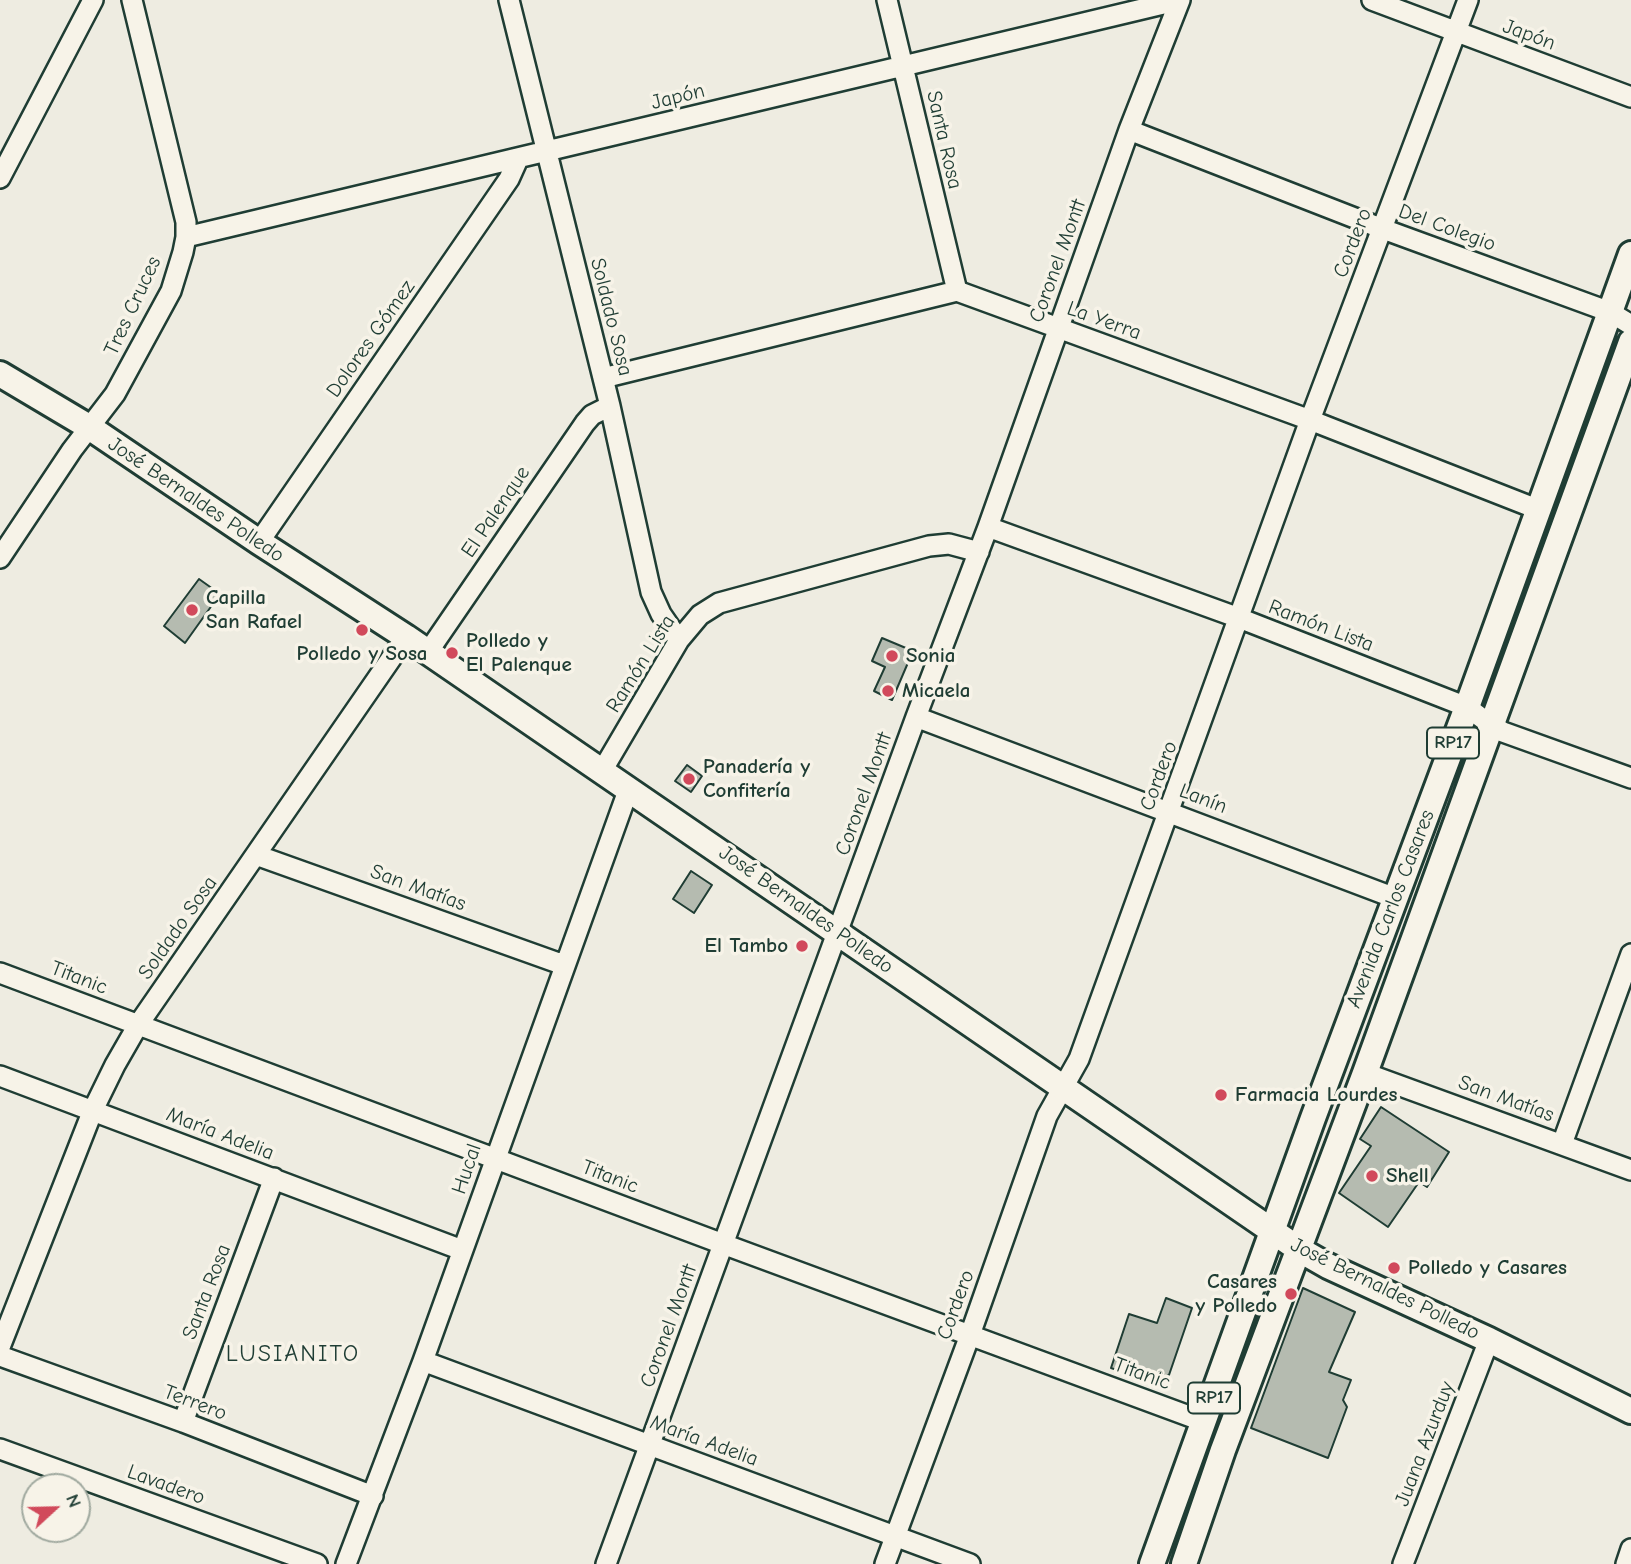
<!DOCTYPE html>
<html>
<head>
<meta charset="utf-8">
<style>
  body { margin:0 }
  #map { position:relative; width:1631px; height:1564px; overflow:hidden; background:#eeece1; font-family:"Comic Neue",sans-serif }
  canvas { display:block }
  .north { position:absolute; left:21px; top:1473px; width:70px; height:70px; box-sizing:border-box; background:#f7f3e8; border:2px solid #a1aaa0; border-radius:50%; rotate:68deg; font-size:19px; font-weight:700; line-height:28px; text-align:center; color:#1f3d34 }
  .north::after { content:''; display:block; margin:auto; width:24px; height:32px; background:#d1495b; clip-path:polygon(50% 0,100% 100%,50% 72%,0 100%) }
</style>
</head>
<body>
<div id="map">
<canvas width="1631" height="1564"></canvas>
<div class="north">N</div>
</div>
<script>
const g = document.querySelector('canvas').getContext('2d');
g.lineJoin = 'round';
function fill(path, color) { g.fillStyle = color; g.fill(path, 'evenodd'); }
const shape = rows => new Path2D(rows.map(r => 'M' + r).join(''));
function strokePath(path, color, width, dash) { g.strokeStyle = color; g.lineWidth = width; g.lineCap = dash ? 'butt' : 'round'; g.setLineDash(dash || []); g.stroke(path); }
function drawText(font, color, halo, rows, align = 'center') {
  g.font = font + ' "Comic Neue",sans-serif'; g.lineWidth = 7; g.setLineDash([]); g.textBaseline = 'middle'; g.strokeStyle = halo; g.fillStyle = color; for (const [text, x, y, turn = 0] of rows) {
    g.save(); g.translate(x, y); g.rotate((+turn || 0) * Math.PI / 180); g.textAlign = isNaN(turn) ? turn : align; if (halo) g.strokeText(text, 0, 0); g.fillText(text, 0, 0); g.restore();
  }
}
const building = shape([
  [199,579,220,594,185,643,164,626,199,579],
  [882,638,913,651,892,700,874,691,885,667,872,661,882,638],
  [687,765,702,776,691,792,675,781,687,765],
  [691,871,712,885,694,913,673,899,691,871],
  [1381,1107,1449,1152,1427,1187,1419,1182,1388,1227,1339,1193,1371,1146,1360,1139,1381,1107],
  [1303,1288,1355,1312,1329,1372,1351,1380,1343,1400,1347,1407,1328,1458,1251,1428,1303,1288],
  [1166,1298,1192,1308,1169,1375,1153,1382,1111,1368,1129,1314,1157,1323,1166,1298]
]);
fill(building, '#b5bbb0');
strokePath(building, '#1f3d34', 2);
const minor = shape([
  [509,0,610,406,651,592,661,614,679,640],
  [887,0,957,291],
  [1372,0,1631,97],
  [1129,130,1383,229,1610,312,1631,325],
  [0,178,93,0],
  [186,237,1180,0],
  [603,378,957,291,1310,420,1537,509],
  [988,527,1239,618,1467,707,1491,725,1503,732,1631,778],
  [259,542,509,179,518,159],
  [0,558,72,450,115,394,171,291,183,252,186,237,186,222,132,0],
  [428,652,585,423,592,415,610,406],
  [916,717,1395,898],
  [602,771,679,640,700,615,719,603,929,546,949,544,979,552],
  [256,855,564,965],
  [0,973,723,1244,1205,1422],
  [1365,1073,1631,1170],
  [0,1076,462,1250],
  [1562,1144,1631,954],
  [0,1347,93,1110,115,1065,138,1025,406,637],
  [0,1356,183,1422,373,1496],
  [423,1361,970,1564],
  [183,1422,274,1178],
  [0,1449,317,1564],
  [346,1564,423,1361,629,788],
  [606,1564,916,717,988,527,1129,130,1180,0],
  [885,1564,970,1335,1047,1116,1079,1059,1310,420,1468,0],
  [1403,1564,1489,1340],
  [1626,1564,1631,1549]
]);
const major = shape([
  [0,374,89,427,259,542,406,637,1300,1250,1328,1266,1489,1340,1631,1411],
  [1152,1564,1313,1118,1467,707,1631,254],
  [1184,1564,1223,1450,1365,1073,1631,342]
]);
strokePath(minor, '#1f3d34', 24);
strokePath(major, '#1f3d34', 30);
strokePath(minor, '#f7f3e8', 19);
strokePath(major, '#f7f3e8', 24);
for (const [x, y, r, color] of [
  [192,610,7,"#d1495b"],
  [362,630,7,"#d1495b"],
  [452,653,7,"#d1495b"],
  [892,656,7,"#d1495b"],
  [888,691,7,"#d1495b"],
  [689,779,7,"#d1495b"],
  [802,946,7,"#d1495b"],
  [1221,1095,7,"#d1495b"],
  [1372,1176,7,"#d1495b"],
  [1394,1268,7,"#d1495b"],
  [1291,1294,7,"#d1495b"]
]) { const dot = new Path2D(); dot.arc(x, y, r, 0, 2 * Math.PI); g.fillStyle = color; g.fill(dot); strokePath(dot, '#f7f3e8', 2.5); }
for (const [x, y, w] of [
  [1453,743,52],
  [1214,1398,52]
]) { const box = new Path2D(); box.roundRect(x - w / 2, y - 15.5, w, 31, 5); g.fillStyle = '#f7f3e8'; g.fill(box); strokePath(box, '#1f3d34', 2); }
drawText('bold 19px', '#1f3d34', null, [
  ["RP17",1453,743],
  ["RP17",1214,1398]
]);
drawText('21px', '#1f3d34', '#f7f3e8', [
  ["Japón",1529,35,20],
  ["Japón",678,97,-14],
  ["Santa Rosa",944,140,77],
  ["Del Colegio",1447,228,20],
  ["Cordero",1353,243,-69],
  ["Coronel Montt",1058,261,-70],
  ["Tres Cruces",133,306,-65],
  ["Soldado Sosa",611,317,76],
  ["La Yerra",1104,321,20],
  ["Dolores Gómez",371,339,-55],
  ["José Bernaldes Polledo",196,500,34],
  ["El Palenque",496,512,-56],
  ["Ramón Lista",1321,626,21],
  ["Ramón Lista",641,664,-58],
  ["Cordero",1159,776,-70],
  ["Coronel Montt",864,794,-70],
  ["Lanín",1203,799,21],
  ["San Matías",418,888,20],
  ["Avenida Carlos Casares",1391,909,-69],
  ["José Bernaldes Polledo",806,910,35],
  ["Soldado Sosa",178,928,-55],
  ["Titanic",79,978,21],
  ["San Matías",1506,1099,20],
  ["María Adelia",220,1134,21],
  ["Hucal",467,1169,-71],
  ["Titanic",610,1177,21],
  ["José Bernaldes Polledo",1385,1289,26],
  ["Santa Rosa",207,1292,-69],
  ["Cordero",956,1305,-70],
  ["Coronel Montt",669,1326,-70],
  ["Titanic",1142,1374,20],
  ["Terrero",195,1403,21],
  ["María Adelia",704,1441,20],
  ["Juana Azurduy",1425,1444,-69],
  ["Lavadero",166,1485,20]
]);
drawText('bold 21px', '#1f3d34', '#f7f3e8', [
  ["Capilla",206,598],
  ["San Rafael",206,622],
  ["Polledo y",466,641],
  ["El Palenque",466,665],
  ["Polledo y Sosa",362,654,"center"],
  ["Sonia",906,656],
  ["Micaela",902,691],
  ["Panadería y",703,767],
  ["Confitería",703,791],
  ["El Tambo",788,946,"right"],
  ["Farmacia Lourdes",1235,1095],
  ["Shell",1386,1176],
  ["Polledo y Casares",1408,1268],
  ["Casares",1277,1282,"right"],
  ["y Polledo",1277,1306,"right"]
], 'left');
g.letterSpacing = '2px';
drawText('24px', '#1f3d34', '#f7f3e8', [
  ["LUSIANITO",293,1354]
]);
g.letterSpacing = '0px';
</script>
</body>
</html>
